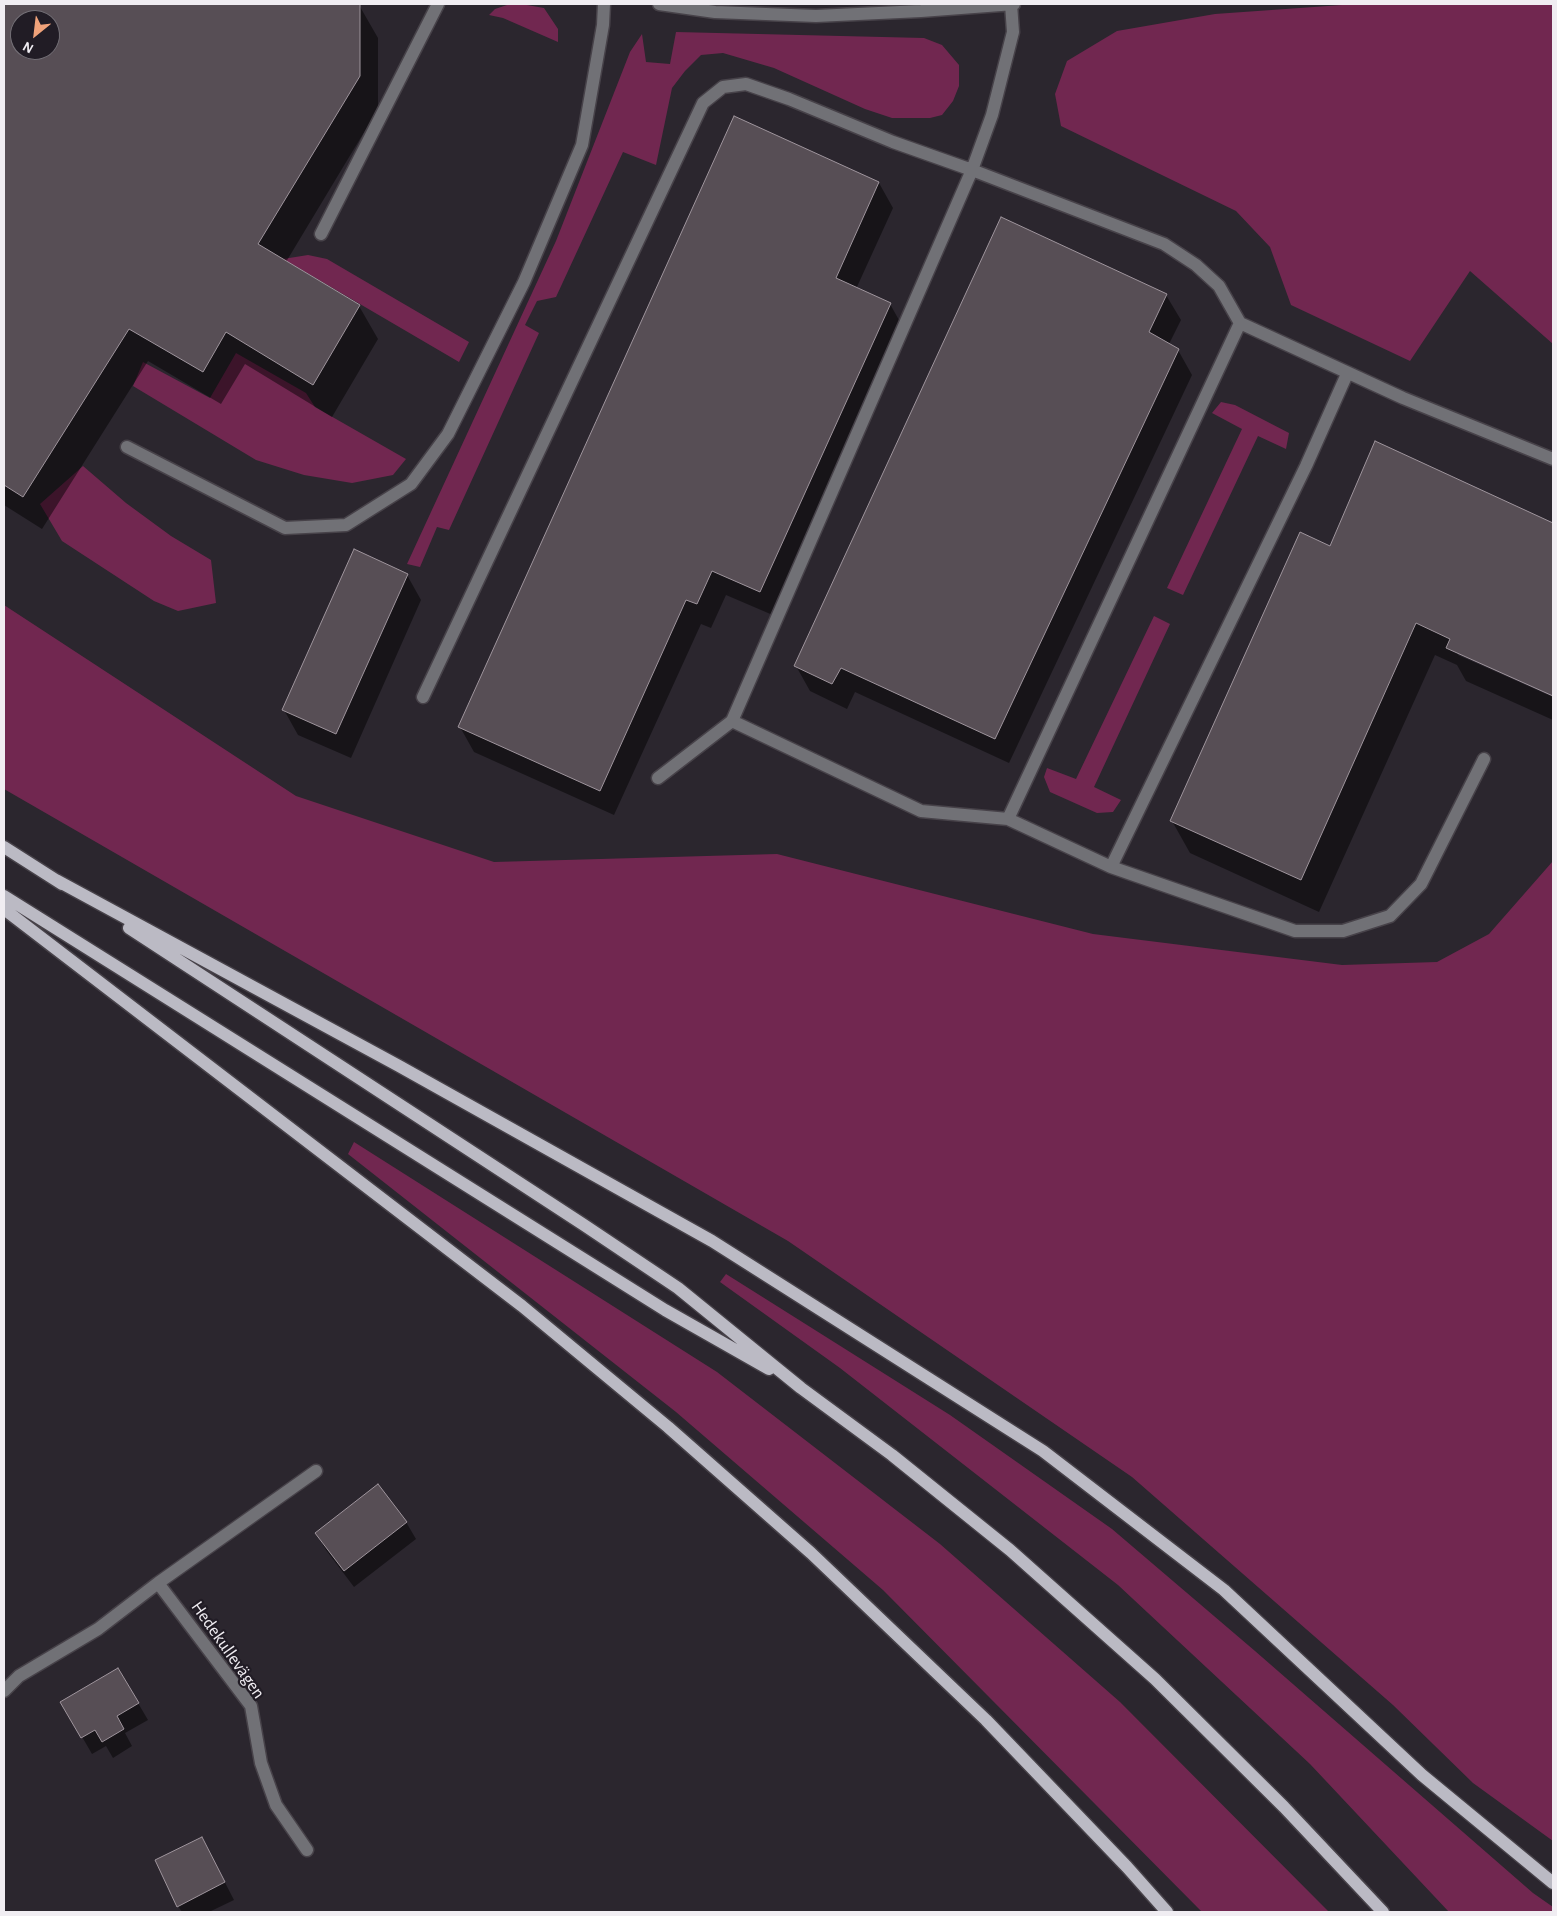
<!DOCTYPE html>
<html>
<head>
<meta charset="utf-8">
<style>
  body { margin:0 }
  #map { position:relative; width:1557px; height:1916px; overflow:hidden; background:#2b262e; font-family:"Alegreya Sans",sans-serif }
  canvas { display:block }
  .frame { position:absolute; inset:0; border:5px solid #f0edf2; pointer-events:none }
  .north { position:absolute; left:10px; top:10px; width:50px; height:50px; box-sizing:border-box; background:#211c25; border:1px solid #747077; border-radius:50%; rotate:209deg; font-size:14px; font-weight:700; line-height:20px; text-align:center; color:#f0edf2 }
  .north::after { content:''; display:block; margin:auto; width:18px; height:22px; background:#f0a27a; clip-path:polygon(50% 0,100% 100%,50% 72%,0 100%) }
</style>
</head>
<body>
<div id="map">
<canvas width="1557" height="1916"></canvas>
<div class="frame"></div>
<div class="north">N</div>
</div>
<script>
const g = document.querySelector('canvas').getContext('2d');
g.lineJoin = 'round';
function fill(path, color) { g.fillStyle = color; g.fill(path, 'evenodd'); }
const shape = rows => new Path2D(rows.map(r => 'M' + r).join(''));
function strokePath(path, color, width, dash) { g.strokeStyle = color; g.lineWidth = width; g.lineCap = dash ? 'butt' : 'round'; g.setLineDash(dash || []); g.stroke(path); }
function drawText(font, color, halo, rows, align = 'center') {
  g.font = font + ' "Alegreya Sans",sans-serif'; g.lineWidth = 4.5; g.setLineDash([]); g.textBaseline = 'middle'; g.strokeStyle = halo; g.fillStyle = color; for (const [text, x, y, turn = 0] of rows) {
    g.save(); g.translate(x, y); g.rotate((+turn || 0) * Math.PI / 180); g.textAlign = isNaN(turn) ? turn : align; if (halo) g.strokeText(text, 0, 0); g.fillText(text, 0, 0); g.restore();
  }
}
fill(shape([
  [510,4,521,4,544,8,558,29,558,42,503,18,489,15,495,9],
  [1356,4,1553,4,1553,344,1470,271,1410,361,1291,305,1270,247,1236,211,1061,126,1055,94,1067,61,1117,31,1215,14],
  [676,32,924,38,942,45,959,65,959,86,953,101,942,115,930,118,892,118,865,109,774,68,723,53,701,55,685,71,672,88,656,165,623,152,556,297,537,301,525,325,539,333,449,530,437,527,420,567,407,564,556,241,630,52,642,34,646,62,670,64],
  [308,255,327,259,469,342,459,362,283,259],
  [236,353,306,393,315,407,406,459,393,475,352,483,304,475,256,460,133,386,143,362,210,398],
  [1221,402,1235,405,1289,433,1286,449,1258,436,1183,595,1167,588,1242,429,1212,413],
  [83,466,126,503,171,536,211,560,216,603,178,611,154,601,62,541,40,504],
  [4,605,296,796,494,862,777,854,1093,934,1342,965,1437,962,1489,934,1553,861,1553,1841,1473,1783,1393,1705,1132,1477,788,1241,4,789],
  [1154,616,1170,624,1094,787,1121,800,1113,812,1097,813,1050,792,1044,777,1047,768,1076,779],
  [354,1142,717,1372,940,1544,1120,1702,1329,1912,1202,1912,883,1590,676,1412,348,1154],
  [726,1274,950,1415,1112,1529,1255,1651,1533,1893,1553,1907,1553,1912,1449,1912,1310,1764,1118,1585,840,1368,720,1282]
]), '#712750');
fill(shape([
  [4,4,357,4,359,5,378,38,378,109,286,262,359,306,378,339,332,417,245,364,221,404,148,361,42,529,4,505],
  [20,20,50,20,50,50,20,50],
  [879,183,893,208,856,289,890,304,904,329,775,616,726,595,711,628,701,624,614,815,474,752,460,727],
  [1166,295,1181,320,1169,344,1178,350,1192,375,1009,763,855,692,847,709,810,691,796,666],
  [1376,442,1553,524,1553,695,1458,652,1458,655,1553,697,1553,720,1466,681,1457,665,1435,655,1319,912,1190,853,1172,821,1331,548],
  [407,575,421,600,351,758,298,735,284,710],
  [406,1522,416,1539,354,1587,326,1550,316,1533],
  [118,1669,148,1720,125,1733,132,1746,113,1758,106,1746,92,1754,62,1702],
  [202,1838,234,1900,209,1912,182,1912,178,1906]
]), '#0007');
const building = shape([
  [4,4,360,4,360,76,258,244,360,305,313,385,226,332,203,372,129,329,23,497,4,485,4,4],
  [20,20,50,20,50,50,20,50,20,20],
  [734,116,879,182,836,278,891,303,760,592,712,571,697,604,686,600,600,791,458,727,734,116],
  [1001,217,1167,294,1149,332,1179,349,995,739,841,668,832,684,794,666,1001,217],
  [1375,441,1553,523,1553,696,1446,648,1450,639,1416,623,1301,880,1170,821,1300,532,1330,546,1375,441],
  [354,549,408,574,336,734,282,710,354,549],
  [378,1484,407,1522,344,1571,315,1533,378,1484],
  [118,1668,139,1703,117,1716,124,1729,102,1742,95,1730,81,1738,60,1702,118,1668],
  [202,1837,225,1882,177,1907,155,1860,202,1837]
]);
fill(building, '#574e55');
strokePath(building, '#9f959d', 1);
const minor = shape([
  [659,4,715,12,816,16,921,11,1014,4],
  [321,234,438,4],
  [1240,323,1008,819,1111,867,1306,466,1347,374],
  [127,447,285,528,346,525,411,484,448,434,524,282,582,145,603,25,604,4],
  [423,697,703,103,723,87,746,84,789,99,893,142,972,170,1164,244,1196,265,1219,286,1240,323,1403,398,1553,459],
  [732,721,921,811,1008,819],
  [658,778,732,721,972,170,992,115,1013,32,1011,4],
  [1111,867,1295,931,1343,931,1390,916,1421,884,1484,759],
  [158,1583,251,1706,261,1763,276,1805,307,1850],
  [4,1691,19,1676,98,1629,158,1583,316,1471]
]);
const major = shape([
  [4,847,62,884],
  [56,880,399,1066,712,1241,1043,1451,1224,1590,1422,1775,1553,1883],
  [4,896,665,1310,769,1369],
  [4,909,522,1306,668,1427,811,1553,986,1720,1127,1867,1167,1912],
  [129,928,584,1225,678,1288,801,1388,892,1455,1010,1550,1155,1679,1284,1807,1383,1912]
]);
strokePath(minor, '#474249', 15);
strokePath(major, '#474249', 15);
strokePath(minor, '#717176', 12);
strokePath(major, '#bbbac4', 12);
drawText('18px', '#f0edf2', '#211c25', [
  ["Hedekullevägen",228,1650,55]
]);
</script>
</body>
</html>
